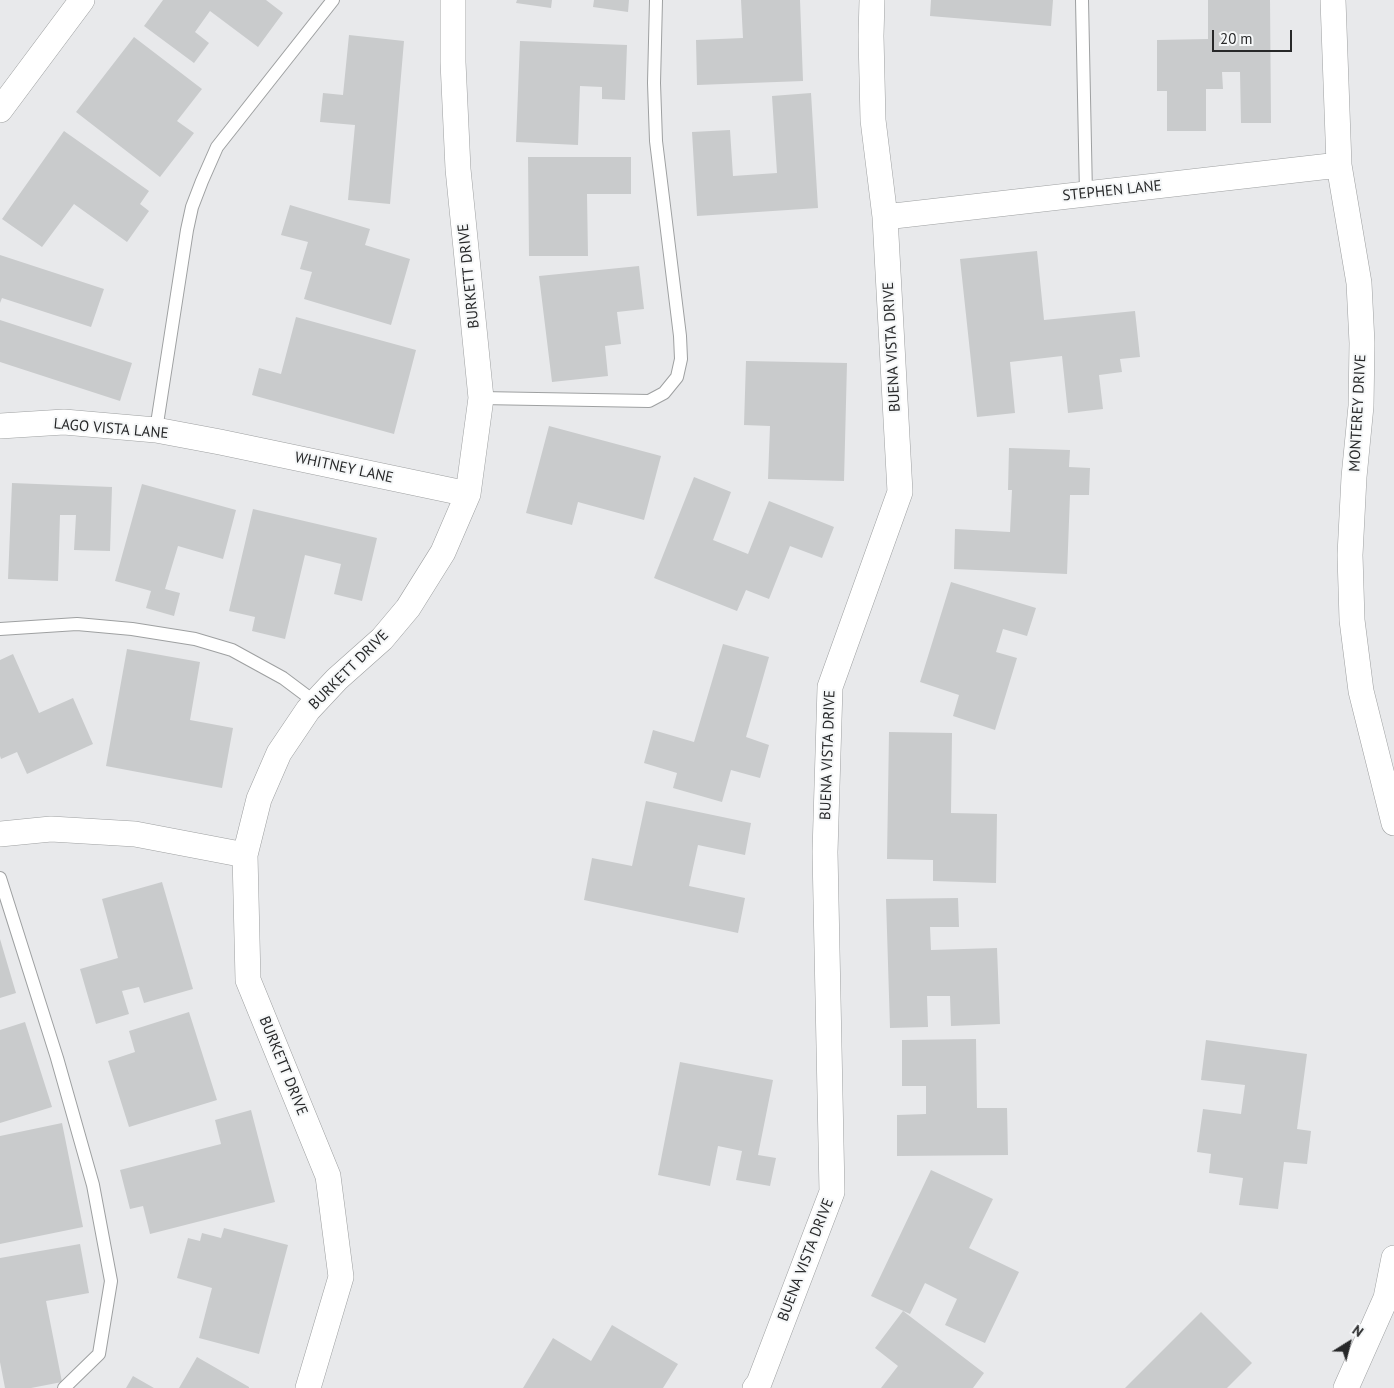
<!DOCTYPE html>
<html>
<head>
<meta charset="utf-8">
<style>
  body { margin:0 }
  #map { position:relative; width:1394px; height:1388px; overflow:hidden; background:#e8e9eb; font-family:"PT Sans",sans-serif }
  canvas { display:block }
  .north { position:absolute; left:1324px; top:1318px; width:50px; height:50px; -webkit-text-stroke:4px #f5f7f8; paint-order:stroke; rotate:36deg; font-size:14px; font-weight:700; line-height:20px; text-align:center; color:#272829 }
  .north::after { content:''; display:block; margin:auto; width:18px; height:22px; background:#272829; clip-path:polygon(50% 0,100% 100%,50% 72%,0 100%) }
  .scale { position:absolute; left:1212px; top:30px; width:80px; height:22px; box-sizing:border-box; border:2px solid #272829; border-top:0; padding-left:6px; font-size:15px; line-height:18px; white-space:nowrap; color:#272829; -webkit-text-stroke:4px #f5f7f8; paint-order:stroke }
</style>
</head>
<body>
<div id="map">
<canvas width="1394" height="1388"></canvas>
<div class="north">N</div>
<div class="scale">20 m</div>
</div>
<script>
const g = document.querySelector('canvas').getContext('2d');
g.lineJoin = 'round';
function fill(path, color) { g.fillStyle = color; g.fill(path, 'evenodd'); }
const shape = rows => new Path2D(rows.map(r => 'M' + r).join(''));
function strokePath(path, color, width, dash) { g.strokeStyle = color; g.lineWidth = width; g.lineCap = dash ? 'butt' : 'round'; g.setLineDash(dash || []); g.stroke(path); }
function drawText(font, color, halo, rows, align = 'center') {
  g.font = font + ' "PT Sans",sans-serif'; g.lineWidth = 4; g.setLineDash([]); g.textBaseline = 'middle'; g.strokeStyle = halo; g.fillStyle = color; for (const [text, x, y, turn = 0] of rows) {
    g.save(); g.translate(x, y); g.rotate((+turn || 0) * Math.PI / 180); g.textAlign = isNaN(turn) ? turn : align; if (halo) g.strokeText(text, 0, 0); g.fillText(text, 0, 0); g.restore();
  }
}
fill(shape([
  [163,0,266,0,283,13,258,47,210,11,195,32,209,43,194,63,144,26],
  [517,0,552,0,551,8,516,3],
  [594,0,629,0,628,12,593,7],
  [741,0,800,0,803,81,697,85,696,40,743,38],
  [931,0,1053,0,1051,26,930,16],
  [1208,0,1270,0,1271,123,1241,123,1240,72,1222,72,1223,89,1206,89,1206,131,1167,131,1167,91,1157,91,1157,40,1208,39],
  [349,35,404,41,390,204,348,200,355,125,320,122,323,93,343,95],
  [134,37,202,89,177,121,194,133,160,177,76,112],
  [520,41,627,45,625,100,602,99,602,87,580,86,578,145,516,142],
  [811,93,818,208,697,216,692,132,730,130,733,176,777,173,772,96],
  [64,131,149,191,140,204,149,211,127,242,74,204,42,247,2,219],
  [528,157,631,157,631,194,587,194,588,256,529,256],
  [290,205,370,229,365,245,410,259,391,325,304,299,312,272,300,269,308,242,281,235],
  [1037,251,1044,320,1135,311,1140,357,1120,359,1122,372,1099,375,1103,409,1068,413,1062,356,1010,362,1015,413,977,417,960,259],
  [0,255,104,289,91,327,2,298,0,303],
  [639,266,644,309,617,312,621,344,605,346,608,376,552,382,539,276],
  [296,317,416,350,394,434,252,395,259,368,281,374],
  [0,320,132,363,120,401,0,362],
  [746,361,847,363,844,481,768,479,770,426,744,425],
  [549,426,661,456,644,520,578,502,572,525,526,513],
  [1009,448,1070,450,1069,467,1090,468,1089,495,1070,495,1067,574,954,569,955,529,1010,532,1012,490,1008,490],
  [694,477,731,492,713,540,748,554,769,501,834,527,822,558,790,546,769,599,746,590,737,611,654,578],
  [12,483,112,487,110,551,74,550,76,515,60,515,58,581,8,579],
  [142,484,236,510,223,559,178,546,165,589,180,593,174,616,146,608,151,591,115,581],
  [253,509,377,538,362,601,334,594,341,564,305,555,285,639,252,631,255,617,229,611],
  [951,582,1036,608,1027,636,1003,629,996,652,1017,658,995,730,953,716,959,695,920,682],
  [723,644,769,657,746,737,769,745,760,778,731,770,722,802,673,788,677,773,644,763,653,730,694,742],
  [127,649,200,662,190,720,233,728,222,788,106,766],
  [13,654,39,713,73,698,93,744,27,774,17,752,1,759,0,756,0,660],
  [889,732,952,733,951,813,997,814,996,883,933,881,933,860,887,859],
  [646,801,751,823,745,855,698,845,689,886,745,898,738,933,584,900,592,858,632,866],
  [162,882,193,989,144,1003,139,987,122,991,129,1014,96,1024,80,969,118,958,102,899],
  [958,898,959,927,930,927,931,950,997,948,1000,1024,951,1026,950,996,927,996,928,1027,890,1028,886,899],
  [0,939,16,993,0,998],
  [189,1012,217,1100,129,1127,108,1061,135,1052,129,1031],
  [25,1022,52,1107,0,1123,0,1030],
  [976,1039,977,1108,1007,1108,1008,1155,897,1156,897,1115,926,1114,926,1086,902,1086,902,1040],
  [1206,1040,1307,1054,1297,1129,1311,1131,1307,1164,1284,1162,1278,1209,1239,1205,1243,1178,1209,1173,1211,1154,1197,1152,1203,1109,1241,1114,1245,1085,1201,1080],
  [680,1062,773,1080,758,1155,776,1158,770,1186,736,1180,742,1151,718,1146,710,1186,658,1175],
  [251,1110,275,1202,150,1234,143,1206,130,1209,120,1170,221,1144,215,1120],
  [62,1123,83,1227,0,1244,0,1136],
  [931,1170,993,1199,969,1248,1019,1272,985,1343,945,1325,957,1299,925,1283,910,1314,871,1296],
  [224,1228,288,1245,259,1354,199,1338,212,1288,177,1278,188,1238,200,1241,202,1233,221,1238],
  [80,1244,89,1293,46,1301,62,1382,31,1388,5,1388,0,1362,0,1258],
  [903,1311,984,1373,973,1388,881,1388,898,1366,875,1348],
  [1201,1312,1252,1363,1227,1388,1125,1388],
  [612,1325,678,1364,663,1388,523,1388,553,1338,591,1361],
  [197,1357,249,1387,249,1388,179,1388],
  [133,1376,154,1388,126,1388]
]), '#c9cbcc');
const service = shape([
  [1082,0,1086,194],
  [481,398,649,401,664,393,677,377,681,359,680,336,656,141,654,83,656,0],
  [156,430,187,230,192,207,202,181,217,147,333,0],
  [0,629,77,624,132,629,195,639,232,650,283,678,315,702],
  [0,878,57,1058,93,1185,111,1281,99,1354,64,1388]
]);
const minor = shape([
  [1333,0,1339,165,1359,283,1362,343,1361,406,1354,477,1350,555,1352,620,1361,691,1394,823],
  [0,110,82,0],
  [885,217,1339,165],
  [0,426,64,422,156,430,220,442,468,494],
  [0,834,51,829,135,834,245,855],
  [308,1388,341,1277,328,1176,248,980,245,855,259,799,279,753,308,710,337,679,382,639,408,608,443,552,468,494,481,398,458,169,453,62,453,0],
  [755,1388,759,1383,832,1192,825,852,830,687,900,492,885,217,873,120,871,36,872,0],
  [1346,1388,1386,1298,1394,1258]
]);
strokePath(service, '#9ea0a1', 14);
strokePath(minor, '#9ea0a1', 26);
strokePath(service, '#fff', 12);
strokePath(minor, '#fff', 25);
drawText('15px', '#272829', '#f5f7f8', [
  ["STEPHEN LANE",1112,191,-6],
  ["BURKETT DRIVE",469,276,-96],
  ["BUENA VISTA DRIVE",892,347,-93],
  ["MONTEREY DRIVE",1358,413,-87],
  ["LAGO VISTA LANE",111,429,5],
  ["WHITNEY LANE",344,468,12],
  ["BURKETT DRIVE",349,670,-45],
  ["BUENA VISTA DRIVE",828,755,-88],
  ["BURKETT DRIVE",283,1066,68],
  ["BUENA VISTA DRIVE",806,1260,-69]
]);
</script>
</body>
</html>
